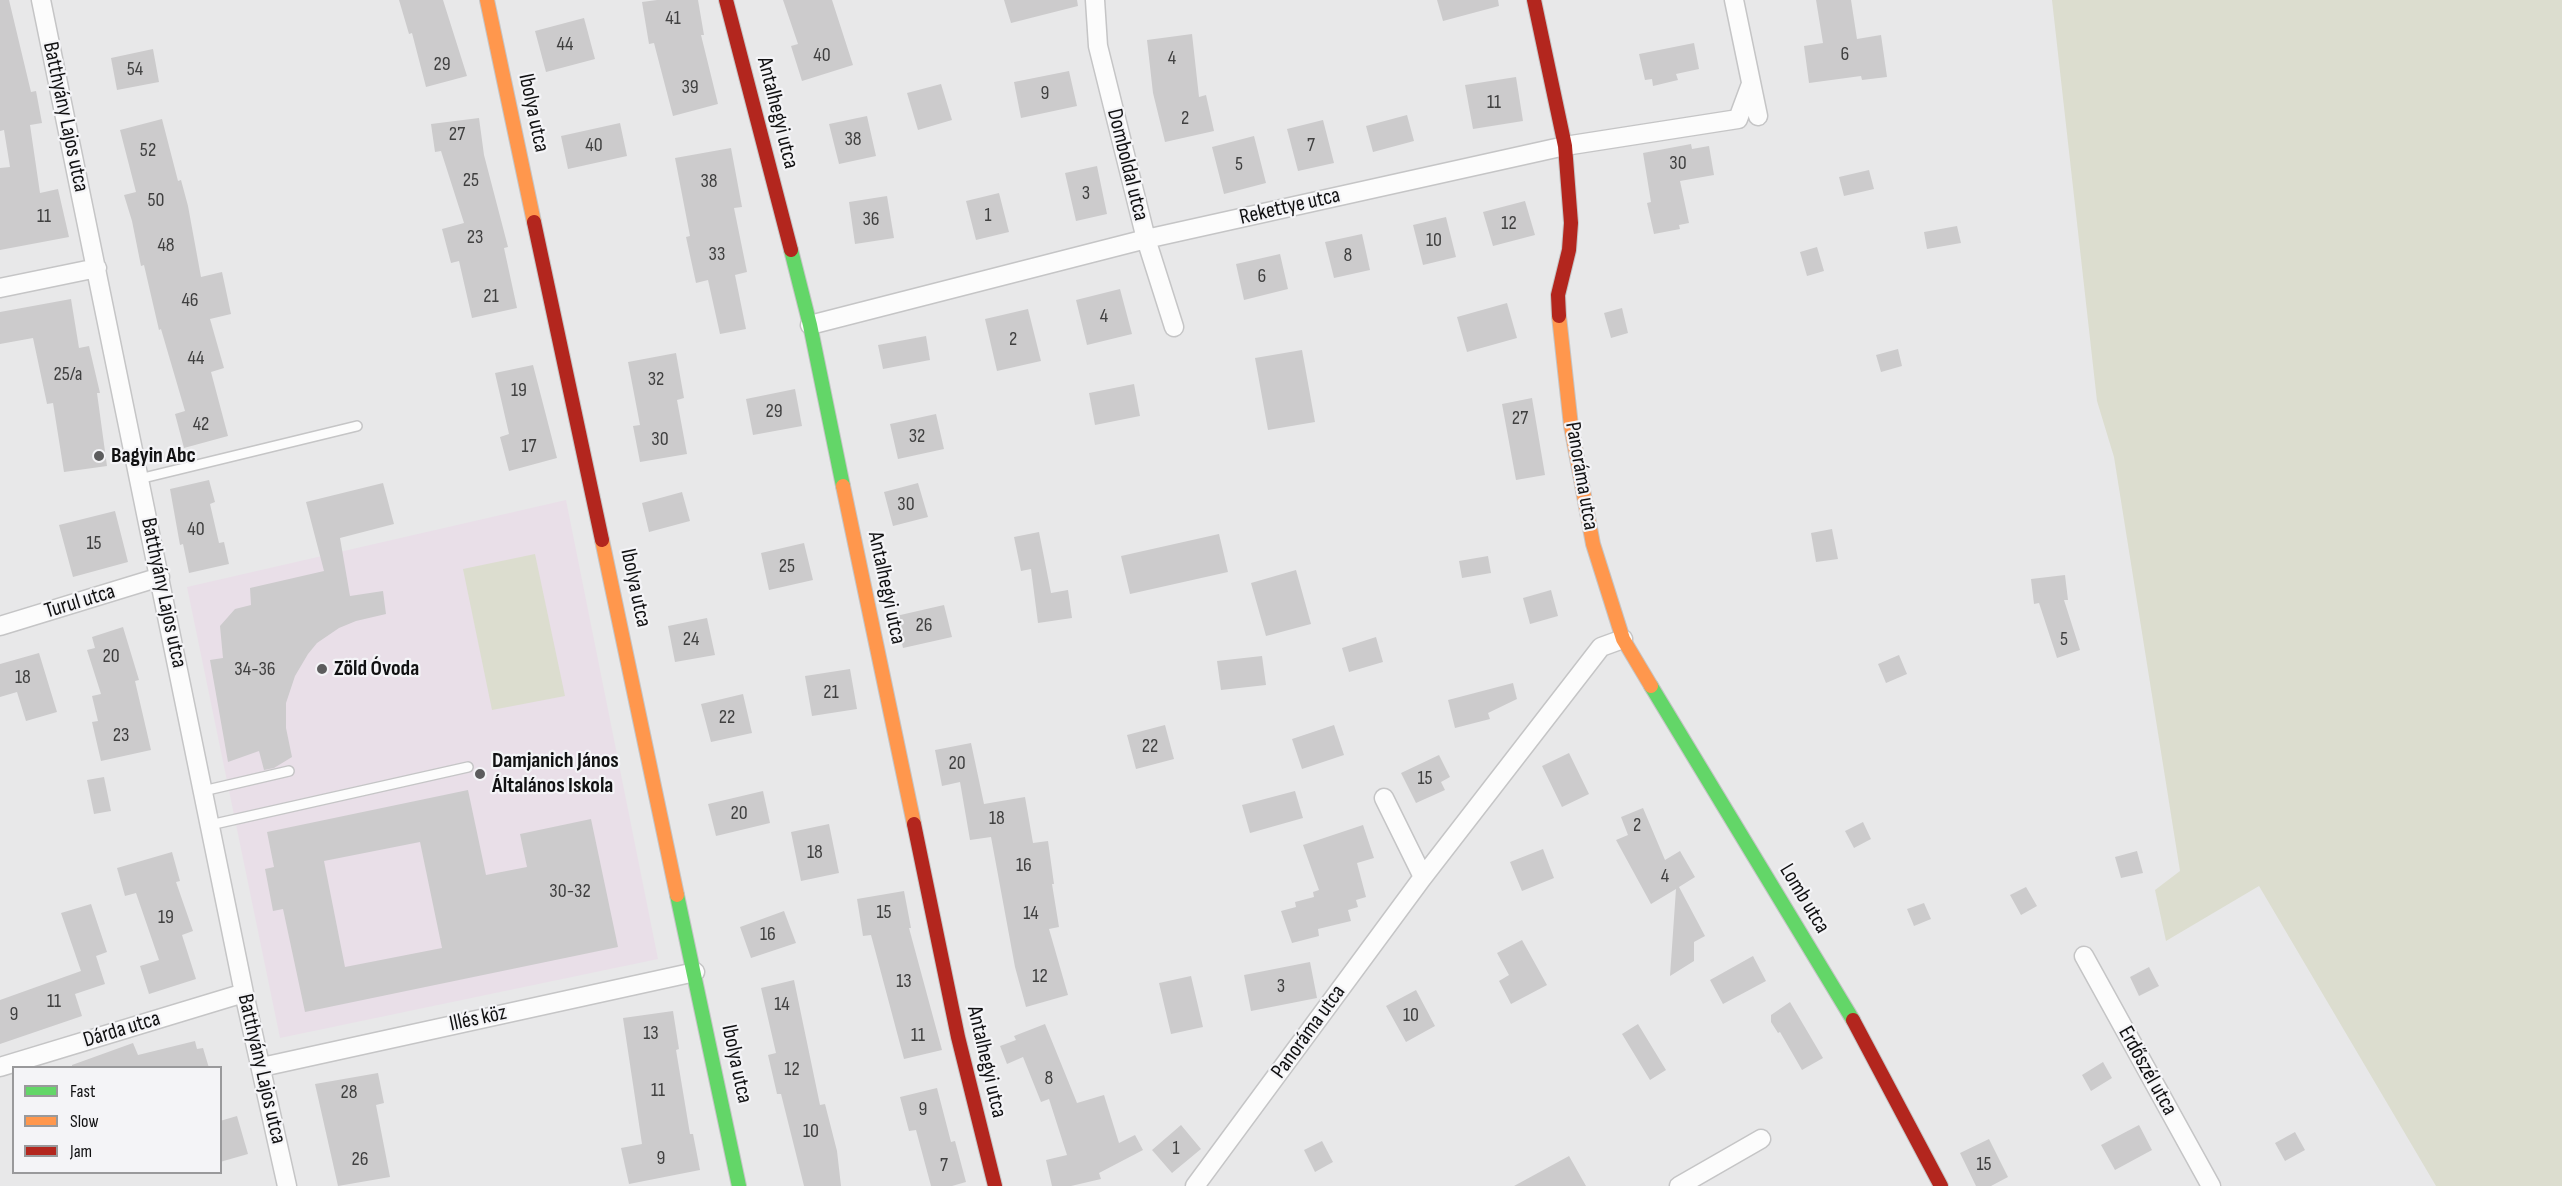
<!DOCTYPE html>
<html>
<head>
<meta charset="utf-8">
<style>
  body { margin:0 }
  #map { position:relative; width:2562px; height:1186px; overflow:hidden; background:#e8e8e9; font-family:"Sofia Sans Condensed",sans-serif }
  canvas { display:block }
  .legend { position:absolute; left:12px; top:1066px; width:210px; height:108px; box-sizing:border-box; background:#f4f4f7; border:2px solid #99999b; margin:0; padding:8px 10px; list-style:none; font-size:18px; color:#111112 }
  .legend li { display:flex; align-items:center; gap:12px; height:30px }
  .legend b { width:30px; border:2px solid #99999b }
</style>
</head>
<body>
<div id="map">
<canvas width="2562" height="1186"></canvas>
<ul class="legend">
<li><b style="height:8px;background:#63d668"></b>Fast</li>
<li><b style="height:8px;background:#ff974d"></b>Slow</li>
<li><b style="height:8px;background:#b3261e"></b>Jam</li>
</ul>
</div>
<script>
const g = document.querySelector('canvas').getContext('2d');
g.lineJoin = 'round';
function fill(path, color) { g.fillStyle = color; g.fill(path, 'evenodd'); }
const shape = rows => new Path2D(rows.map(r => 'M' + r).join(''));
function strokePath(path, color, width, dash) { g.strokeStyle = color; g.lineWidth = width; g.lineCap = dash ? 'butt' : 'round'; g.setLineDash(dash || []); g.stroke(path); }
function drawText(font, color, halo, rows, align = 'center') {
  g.font = font + ' "Sofia Sans Condensed",sans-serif'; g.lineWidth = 4.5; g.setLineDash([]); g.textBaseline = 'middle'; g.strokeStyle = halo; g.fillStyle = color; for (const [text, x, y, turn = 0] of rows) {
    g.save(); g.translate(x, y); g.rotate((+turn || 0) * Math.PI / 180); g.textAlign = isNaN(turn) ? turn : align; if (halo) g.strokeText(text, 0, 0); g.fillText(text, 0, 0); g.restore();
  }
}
fill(shape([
  [566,500,658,959,280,1038,187,587]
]), '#e9dfe8');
fill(shape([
  [2052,0,2562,0,2562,1186,2436,1186,2259,886,2166,941,2155,890,2180,871,2114,457,2097,401],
  [535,554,565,696,492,710,463,569]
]), '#dcddcf');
fill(shape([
  [0,0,9,0,31,92,36,91,42,123,30,125,40,193,58,189,69,237,0,250,0,168,10,167,4,130,0,131],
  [399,0,443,0,467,76,426,87,412,33,409,34],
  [657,0,698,0,704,35,701,35,718,104,673,116,654,43,649,44,642,2],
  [783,0,832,0,853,65,802,81,791,46,798,44],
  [1004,0,1077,0,1078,6,1011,23],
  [1437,0,1498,0,1499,6,1443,21],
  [1816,0,1851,0,1857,39,1881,35,1887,77,1862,80,1861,76,1809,83,1804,46,1823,43],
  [584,18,595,59,546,72,535,31],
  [1192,34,1199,97,1206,95,1214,131,1165,142,1153,93,1147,40],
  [1694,43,1699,69,1676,74,1678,80,1653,86,1652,79,1645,80,1639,54],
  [153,49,159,82,117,90,111,58],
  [1069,71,1077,106,1021,118,1014,82],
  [1516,77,1523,121,1473,129,1465,85],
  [941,84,952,120,918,130,907,93],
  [1407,115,1414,141,1373,152,1366,126],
  [867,116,876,156,839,164,829,124],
  [479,118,484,155,508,247,504,248,517,308,472,318,459,261,451,263,442,229,464,223,441,151,435,152,431,124],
  [162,119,178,181,181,180,188,206,201,277,222,272,231,314,210,319,224,368,211,372,228,436,184,448,175,414,185,411,161,329,159,330,144,265,141,266,132,221,124,195,136,192,120,130],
  [1323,120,1334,163,1298,171,1287,129],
  [620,123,627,156,568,169,561,136],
  [1254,136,1266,183,1224,194,1212,147],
  [1691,144,1692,149,1709,146,1714,175,1680,181,1689,223,1679,225,1680,229,1654,234,1647,203,1651,202,1643,153],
  [731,148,742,207,734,208,747,272,735,275,746,329,720,334,708,280,696,283,686,237,690,236,675,158],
  [1097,166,1107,214,1076,221,1065,173],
  [1869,170,1874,189,1844,196,1839,177],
  [999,193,1009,232,976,240,966,201],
  [887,196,894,238,855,244,849,202],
  [1525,201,1535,235,1493,246,1483,212],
  [1446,217,1456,257,1423,265,1413,225],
  [1957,226,1961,243,1927,249,1924,232],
  [1362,234,1370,270,1334,278,1325,242],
  [1817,247,1824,271,1807,276,1800,252],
  [1280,254,1288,289,1244,300,1236,264],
  [1120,289,1132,334,1087,345,1076,300],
  [71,299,79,348,89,346,100,393,97,393,107,466,64,472,53,403,47,404,33,338,0,344,0,312],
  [1507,303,1517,338,1467,352,1457,317],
  [1622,308,1628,333,1611,338,1604,313],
  [1028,309,1041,361,997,371,985,319],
  [926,336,930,360,883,369,878,345],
  [1898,349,1902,366,1881,372,1876,355],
  [1302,350,1315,422,1268,430,1255,358],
  [676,353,684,398,677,400,687,454,640,462,633,426,640,425,628,362],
  [533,365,557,458,509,471,500,437,509,434,495,373],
  [1134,384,1140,416,1095,425,1089,393],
  [795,389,802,426,753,435,746,399],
  [1532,398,1545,475,1516,480,1502,404],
  [936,414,944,449,898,459,890,424],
  [209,480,215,502,210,504,219,543,224,542,229,564,189,573,183,544,180,545,170,489],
  [383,483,394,524,340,538,350,596,383,591,386,614,356,621,339,628,317,643,308,654,295,676,286,703,286,728,292,757,274,768,264,770,259,751,228,762,210,660,223,658,220,626,235,609,251,605,250,588,324,571,306,502],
  [918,483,928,517,893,526,884,492],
  [682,492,690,521,649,532,642,503],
  [115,511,128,562,73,577,59,525],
  [1832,529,1838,559,1816,562,1811,533],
  [1039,532,1051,593,1068,590,1072,618,1038,623,1031,569,1021,571,1014,537],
  [1219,534,1228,572,1130,594,1121,556],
  [804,543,813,580,769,590,761,553],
  [1488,556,1491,573,1462,578,1459,561],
  [1296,570,1311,624,1266,636,1251,583],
  [2065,575,2068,600,2064,600,2080,650,2057,658,2039,603,2034,604,2031,579],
  [1551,590,1558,616,1530,624,1523,598],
  [944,605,952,637,903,648,896,616],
  [707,618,715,655,675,662,668,626],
  [123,627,139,680,135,681,151,750,101,761,92,722,98,721,92,696,101,694,87,650,95,648,92,637],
  [1376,637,1383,662,1349,672,1342,648],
  [39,653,57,712,26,721,17,692,0,697,0,664],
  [1899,655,1907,674,1886,683,1878,664],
  [1262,656,1266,685,1221,690,1217,661],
  [850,669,857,709,812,716,805,676],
  [1513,683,1517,699,1488,713,1490,719,1455,728,1448,700],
  [743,694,752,733,711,742,701,704],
  [1165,725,1174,759,1136,769,1127,735],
  [1334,725,1344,755,1302,769,1292,739],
  [971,743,984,804,1025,797,1033,843,1048,841,1054,884,1052,884,1059,927,1049,929,1068,995,1026,1007,1015,967,991,837,970,840,960,782,942,786,935,750],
  [1569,753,1589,794,1562,807,1542,766],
  [1439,755,1450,777,1441,782,1445,790,1416,803,1401,773],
  [104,777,111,811,94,814,87,780],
  [468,790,486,875,527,867,520,834,591,819,618,947,305,1012,283,909,273,911,265,869,274,867,267,832],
  [420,842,442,948,345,967,324,861],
  [763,791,770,823,716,836,708,804],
  [1295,791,1303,818,1250,833,1242,805],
  [1643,808,1665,860,1680,851,1695,877,1679,887,1705,936,1694,942,1694,961,1670,976,1676,889,1651,904,1616,840,1628,835,1621,817],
  [1863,822,1871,839,1854,848,1845,831],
  [829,824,839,873,801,881,791,832],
  [1363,825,1374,858,1357,863,1366,897,1356,900,1358,907,1348,910,1351,921,1318,929,1319,936,1292,943,1281,911,1296,907,1295,902,1314,897,1313,892,1319,890,1303,845],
  [1543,849,1554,878,1522,891,1510,862],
  [2137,851,2143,873,2121,878,2115,857],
  [172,852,180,881,176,882,193,931,182,935,196,979,149,994,140,966,159,960,136,893,125,896,117,868],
  [2026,887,2037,906,2021,915,2010,895],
  [904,891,911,928,909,928,942,1050,904,1059,871,935,863,936,857,899],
  [1924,903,1931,919,1914,926,1907,909],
  [91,904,107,952,96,956,105,984,75,994,82,1016,0,1044,0,1000,81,971,61,913],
  [784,911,796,943,751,958,740,927],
  [1522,940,1547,985,1511,1004,1499,981,1509,975,1497,953],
  [1753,956,1766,981,1723,1004,1710,980],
  [1310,962,1317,998,1251,1011,1244,975],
  [2149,967,2159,986,2139,996,2130,977],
  [1191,976,1203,1027,1171,1034,1159,983],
  [794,980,820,1105,825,1104,837,1151,841,1186,804,1186,781,1094,777,1094,768,1055,776,1053,761,988],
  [1416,990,1435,1026,1406,1042,1386,1006],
  [1790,1002,1823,1058,1802,1070,1780,1032,1778,1033,1771,1022,1771,1015],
  [673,1011,679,1049,676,1050,690,1134,693,1134,700,1170,629,1184,621,1148,642,1144,623,1018],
  [1045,1024,1077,1103,1104,1095,1119,1143,1135,1135,1143,1150,1099,1173,1101,1179,1071,1186,1052,1186,1046,1160,1067,1155,1049,1099,1041,1102,1023,1057,1007,1064,1000,1046,1016,1040,1014,1036],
  [1638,1024,1666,1070,1650,1080,1622,1034],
  [195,1041,197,1049,203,1048,209,1068,72,1068,72,1065,133,1043,138,1055],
  [2103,1062,2112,1078,2091,1091,2082,1075],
  [378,1073,384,1103,376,1105,390,1177,338,1186,315,1084],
  [937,1088,951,1142,955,1141,966,1182,952,1186,931,1186,916,1130,909,1131,900,1097],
  [237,1116,248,1154,220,1162,220,1121],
  [1181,1125,1201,1149,1172,1173,1152,1150],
  [2139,1125,2152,1150,2115,1170,2101,1145],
  [2295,1132,2305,1150,2285,1161,2275,1143],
  [1989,1139,2008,1177,1991,1186,1976,1186,1960,1153],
  [1322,1141,1333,1162,1315,1172,1304,1150],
  [1569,1156,1586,1186,1514,1186]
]), '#cccbcc');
const lane = shape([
  [139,479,357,426],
  [203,791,289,771],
  [210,825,468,767]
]);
const street = shape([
  [41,0,244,993,287,1186],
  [1095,0,1098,46,1146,239,1174,327],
  [1734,0,1758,116],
  [0,288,97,268],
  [810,325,1146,239,1565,146,1738,119,1751,84],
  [0,626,160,577],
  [1384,798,1423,877],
  [2084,956,2211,1186],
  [0,1067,244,993],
  [262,1067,695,972],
  [1195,1186,1423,877,1601,647,1623,639],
  [1679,1186,1761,1139]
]);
const fast = shape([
  [791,250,810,325,843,486],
  [1651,686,1853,1020],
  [677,895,739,1186]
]);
const slow = shape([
  [487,0,534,222],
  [1559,316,1571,426,1593,544,1623,639,1651,686],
  [843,486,914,824],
  [602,540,677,895]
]);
const jam = shape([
  [726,0,791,250],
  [1534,0,1565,146,1571,223,1569,250,1558,295,1559,316],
  [534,222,602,540],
  [914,824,958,1037,995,1186],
  [1853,1020,1941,1186]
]);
strokePath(lane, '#c5c5c6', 12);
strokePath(street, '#c5c5c6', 21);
strokePath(fast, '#c5c5c6', 16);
strokePath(slow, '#c5c5c6', 16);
strokePath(jam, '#c5c5c6', 16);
strokePath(lane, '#fcfcfc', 9);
strokePath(street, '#fcfcfc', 18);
strokePath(fast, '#63d668', 14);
strokePath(slow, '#ff974d', 14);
strokePath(jam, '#b3261e', 14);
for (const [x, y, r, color] of [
  [99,456,6,"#5c5c5d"],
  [322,669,6,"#5c5c5d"],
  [480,774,6,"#5c5c5d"]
]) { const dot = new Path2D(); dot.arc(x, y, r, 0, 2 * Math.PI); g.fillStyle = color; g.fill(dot); strokePath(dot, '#f4f4f7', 2); }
drawText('20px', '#404040', null, [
  ["41",673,19],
  ["44",565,45],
  ["6",1845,55],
  ["40",822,56],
  ["4",1172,59],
  ["29",442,65],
  ["54",135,70],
  ["39",690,88],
  ["9",1045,94],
  ["11",1494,103],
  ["2",1185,119],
  ["27",457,135],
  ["38",853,140],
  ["40",594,146],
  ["7",1311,146],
  ["52",148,151],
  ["30",1678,164],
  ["5",1239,165],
  ["25",471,181],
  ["38",709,182],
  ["3",1086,194],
  ["50",156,201],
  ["1",988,216],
  ["11",44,217],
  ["36",871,220],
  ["12",1509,224],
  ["23",475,238],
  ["10",1434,241],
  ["48",166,246],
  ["33",717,255],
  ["8",1348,256],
  ["6",1262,277],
  ["21",491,297],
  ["46",190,301],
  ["4",1104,317],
  ["2",1013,340],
  ["44",196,359],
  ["25/a",68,375],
  ["32",656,380],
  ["19",519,391],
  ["29",774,412],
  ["27",1520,419],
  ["42",201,425],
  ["32",917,437],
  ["30",660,440],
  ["17",529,447],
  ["30",906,505],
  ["40",196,530],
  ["15",94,544],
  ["25",787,567],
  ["26",924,626],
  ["24",691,640],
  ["5",2064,640],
  ["20",111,657],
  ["34-36",255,670],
  ["18",23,678],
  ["21",831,693],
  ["22",727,718],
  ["23",121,736],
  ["22",1150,747],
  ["20",957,764],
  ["15",1425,779],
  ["20",739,814],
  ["18",997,819],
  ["2",1637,826],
  ["18",815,853],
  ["16",1024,866],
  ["4",1665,877],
  ["30-32",570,892],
  ["15",884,913],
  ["14",1031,914],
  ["19",166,918],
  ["16",768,935],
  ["12",1040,977],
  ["13",904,982],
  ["3",1281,987],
  ["11",54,1002],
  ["14",782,1005],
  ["9",14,1015],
  ["10",1411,1016],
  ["13",651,1034],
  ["11",918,1036],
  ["12",792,1070],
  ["8",1049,1079],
  ["11",658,1091],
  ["28",349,1093],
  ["9",923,1110],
  ["10",811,1132],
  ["1",1176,1149],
  ["9",661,1159],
  ["26",360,1160],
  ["15",1984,1165],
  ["7",944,1166]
]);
drawText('22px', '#111112', '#f4f4f7', [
  ["Ibolya utca",533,113,78],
  ["Antalhegyi utca",777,113,76],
  ["Batthyány Lajos utca",65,117,78],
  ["Domboldal utca",1127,165,76],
  ["Rekettye utca",1290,207,-13],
  ["Panoráma utca",1581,476,80],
  ["Ibolya utca",635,588,78],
  ["Antalhegyi utca",886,588,78],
  ["Batthyány Lajos utca",163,593,78],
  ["Turul utca",80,602,-17],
  ["Lomb utca",1804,899,59],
  ["Illés köz",478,1019,-12],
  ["Dárda utca",122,1030,-17],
  ["Panoráma utca",1309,1032,-54],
  ["Antalhegyi utca",986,1062,77],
  ["Ibolya utca",736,1064,78],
  ["Batthyány Lajos utca",261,1069,77],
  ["Erdőszél utca",2147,1071,61]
]);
drawText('bold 22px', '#111112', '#f4f4f7', [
  ["Bagyin Abc",111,456],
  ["Zöld Óvoda",334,669],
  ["Damjanich János",492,761],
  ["Általános Iskola",492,786]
], 'left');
</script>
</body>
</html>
